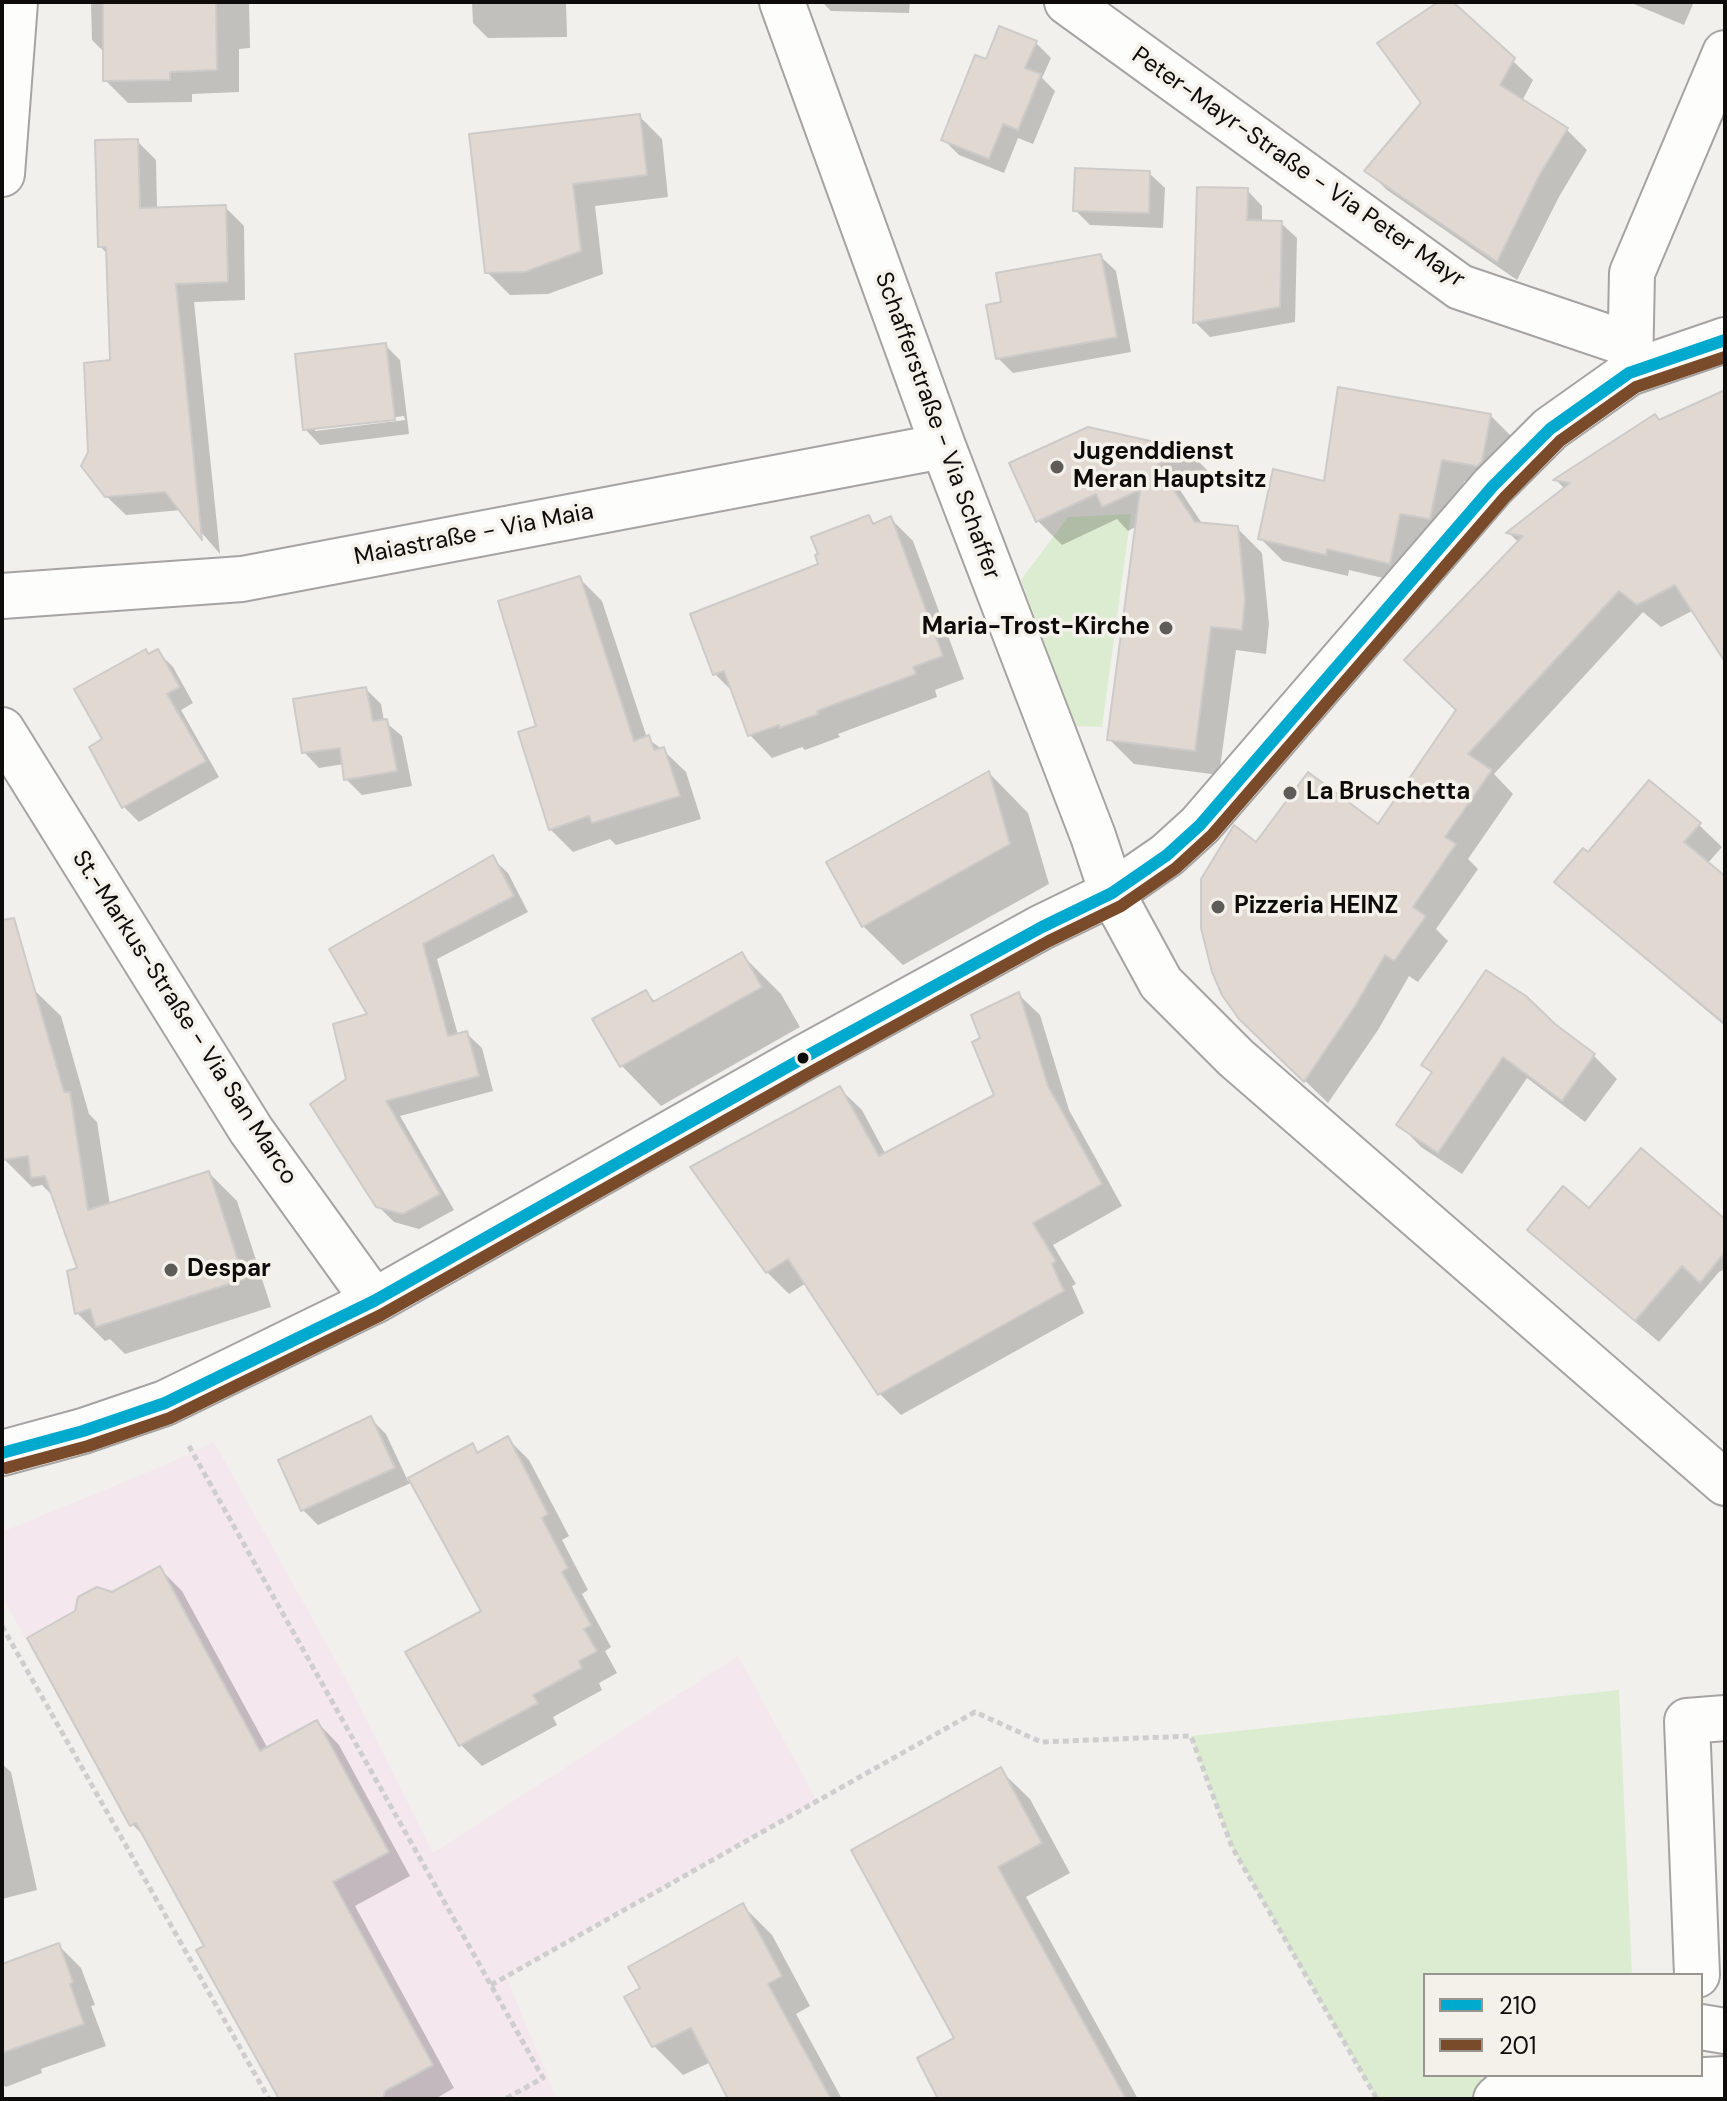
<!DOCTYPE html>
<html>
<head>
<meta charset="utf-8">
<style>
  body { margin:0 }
  #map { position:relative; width:1727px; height:2101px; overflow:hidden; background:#f2f0ed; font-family:"DM Sans",sans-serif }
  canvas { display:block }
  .frame { position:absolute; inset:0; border:4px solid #0d0c0a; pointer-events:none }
  .legend { position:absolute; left:1423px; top:1973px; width:280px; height:104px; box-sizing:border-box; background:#f4f1eb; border:2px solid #989591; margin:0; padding:10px 14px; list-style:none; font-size:24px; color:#0d0c0a }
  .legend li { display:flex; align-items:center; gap:16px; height:40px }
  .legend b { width:40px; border:2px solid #989591 }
</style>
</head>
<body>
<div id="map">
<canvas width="1727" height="2101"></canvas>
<div class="frame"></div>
<ul class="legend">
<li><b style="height:10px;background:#00a9ce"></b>210</li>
<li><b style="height:10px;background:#7a4b2a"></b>201</li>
</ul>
</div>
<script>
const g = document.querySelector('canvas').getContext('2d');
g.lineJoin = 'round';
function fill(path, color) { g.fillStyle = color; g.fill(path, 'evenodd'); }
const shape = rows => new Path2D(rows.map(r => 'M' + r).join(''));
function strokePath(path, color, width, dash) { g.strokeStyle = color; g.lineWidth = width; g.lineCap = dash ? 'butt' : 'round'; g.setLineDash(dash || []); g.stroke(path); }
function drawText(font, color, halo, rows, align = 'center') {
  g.font = font + ' "DM Sans",sans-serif'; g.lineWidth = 7; g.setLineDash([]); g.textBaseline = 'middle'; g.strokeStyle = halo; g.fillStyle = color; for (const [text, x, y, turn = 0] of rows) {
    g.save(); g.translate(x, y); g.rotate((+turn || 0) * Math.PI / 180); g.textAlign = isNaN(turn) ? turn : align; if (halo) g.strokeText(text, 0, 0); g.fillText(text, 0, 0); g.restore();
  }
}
fill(shape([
  [214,1442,346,1679,433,1853,738,1656,817,1801,506,1976,557,2099,279,2099,196,1950,204,1946,136,1823,130,1826,2,1596,2,1532,158,1468]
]), '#f4e7ee');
fill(shape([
  [1131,514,1102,727,1076,726,1021,580,1068,517],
  [1619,1690,1632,1975,1425,1975,1425,2075,1508,2075,1474,2099,1377,2099,1232,1847,1191,1736]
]), '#dbecd0');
fill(shape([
  [91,2,249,2,250,48,239,49,239,92,192,94,192,102,128,103,105,80,105,53,92,40],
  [472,2,566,2,567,37,488,38,473,23],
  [822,2,910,2,909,13,831,11],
  [1442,2,1450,2,1533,80,1522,101,1567,130,1587,150,1560,195,1517,280,1387,190,1367,170,1424,103],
  [1629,2,1694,2,1684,25],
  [1036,43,1051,58,1042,78,1055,91,1033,144,1018,138,1004,173,959,155,943,139,987,62],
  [639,116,662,139,668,197,595,206,603,274,548,294,510,295,487,272,471,136],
  [137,141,156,160,157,209,225,207,244,226,245,300,194,302,220,554,182,510,126,515,106,496,90,452,112,362,108,255,100,246],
  [1149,173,1165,188,1163,228,1090,225,1075,210],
  [1247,190,1262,206,1262,222,1281,223,1297,238,1295,322,1210,337,1195,322],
  [1100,256,1116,271,1131,352,1013,373,998,358,1003,304],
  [385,345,400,360,409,434,320,445,305,429],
  [404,416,405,420,315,431,315,427],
  [1725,391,1725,640,1694,610,1661,627,1643,612,1494,774,1513,794,1468,859,1478,869,1436,929,1448,941,1418,982,1409,976,1378,1030,1328,1103,1265,1042,1256,845,1378,827,1458,711,1519,543,1509,533,1565,489,1556,480,1660,422],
  [1490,415,1513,438,1501,488,1464,481,1453,541,1413,585,1349,570,1348,576,1283,561,1260,538,1325,483],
  [1088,429,1189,452,1212,475,1180,490,1203,525,1237,528,1262,553,1269,624,1266,654,1236,650,1219,775,1134,764,1109,739,1137,526,1128,531,1117,519,1062,545,1038,521],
  [869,518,876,525,891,519,913,541,964,679,935,690,937,697,838,734,840,737,805,750,802,747,772,758,750,735,734,693,715,674],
  [579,578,602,601,647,738,663,750,686,772,701,819,616,845,610,839,573,852,550,829],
  [145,651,150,655,157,651,173,667,193,703,181,710,219,777,139,822,124,807,91,748,105,740],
  [366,689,381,704,384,721,402,736,412,786,362,795,346,779,344,764,319,768,304,752],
  [989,773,1028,813,1049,884,903,965,863,926],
  [1699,825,1722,847,1707,864,1725,879,1725,1026,1580,904,1557,881,1588,854],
  [492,858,508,873,528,912,437,959,458,1035,466,1033,482,1048,493,1091,400,1116,454,1210,419,1229,394,1222,378,1206,349,1080,370,1016,332,949],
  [741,954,781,994,800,1027,661,1106,622,1066,645,992,656,1002],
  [2,959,61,1016,89,1114,97,1122,110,1205,209,1173,237,1201,271,1307,125,1354,110,1339,105,1341,77,1313,79,1269,56,1199,42,1185,32,1187,4,1159],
  [1018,994,1040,1015,1069,1110,1122,1206,1053,1245,1076,1284,1072,1286,1084,1313,901,1415,879,1393,806,1283,789,1294,767,1272,840,1089,862,1110,886,1155,997,1096,983,1039],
  [1554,1025,1594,1056,1617,1079,1585,1122,1527,1078,1462,1174,1421,1147,1399,1124,1433,1074,1423,1065],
  [1589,1211,1725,1222,1725,1269,1719,1272,1659,1342,1552,1252,1529,1230],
  [371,1419,386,1434,408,1481,472,1446,481,1454,508,1439,529,1460,569,1536,562,1540,588,1590,582,1594,611,1647,605,1651,617,1673,599,1683,602,1690,553,1717,557,1725,482,1766,460,1744,484,1612,413,1482,318,1525,303,1510],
  [159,1568,182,1591,268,1749,317,1722,339,1745,410,1876,355,1906,454,2088,435,2099,281,2099,207,1947,148,1840,132,1824,112,1594],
  [2,1764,11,1772,37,1890,2,1899],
  [1000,1770,1030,1799,1070,1873,1026,1897,1138,2099,940,2099,956,2038],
  [743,1906,772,1935,810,2006,796,2014,842,2099,731,2099,711,2062,683,2075,654,2046,643,1988],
  [58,1945,81,1968,95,2005,91,2006,106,2046,41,2069,42,2073,6,2087,2,2084,2,1966]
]), '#0003');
const building = shape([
  [103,2,216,2,217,70,170,72,170,80,103,81,103,2],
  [1438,2,1453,2,1515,58,1500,85,1568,128,1540,174,1497,262,1364,171,1421,103,1377,43,1438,2],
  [999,26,1037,41,1025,68,1041,74,1018,130,1003,124,989,159,941,140,975,55,986,59,999,26],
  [640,114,647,175,573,184,581,251,525,272,485,273,469,134,640,114],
  [138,139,140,208,226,205,228,282,176,284,202,540,165,492,105,497,81,466,88,452,84,363,110,360,106,247,98,247,95,140,138,139],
  [1075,168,1150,171,1149,213,1073,211,1075,168],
  [1197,187,1248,188,1247,220,1282,221,1280,307,1193,323,1197,187],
  [1101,254,1117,337,996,359,986,305,1001,302,996,273,1101,254],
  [386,343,395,420,303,430,295,354,386,343],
  [1338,387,1491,414,1482,461,1477,466,1442,460,1430,519,1400,514,1390,564,1327,549,1326,555,1258,539,1273,469,1324,481,1338,387],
  [1725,390,1725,662,1675,585,1637,605,1619,591,1468,754,1492,770,1445,837,1456,844,1413,907,1426,916,1394,961,1385,955,1355,1006,1304,1082,1239,1019,1222,995,1212,972,1201,928,1201,879,1234,825,1256,842,1308,772,1378,824,1456,710,1404,660,1523,536,1506,533,1570,483,1553,480,1655,414,1659,420,1725,390],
  [1088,427,1190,450,1157,465,1195,522,1238,526,1245,599,1242,630,1211,627,1195,751,1107,740,1140,490,1102,507,1096,494,1036,522,1009,463,1088,427],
  [869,515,873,524,891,516,943,656,913,667,916,674,817,711,818,714,780,728,779,725,748,736,724,671,713,675,690,614,818,564,815,555,818,554,811,537,869,515],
  [580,576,634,741,649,735,654,750,664,747,680,796,592,823,589,816,549,830,518,732,536,726,498,601,580,576],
  [146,649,148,654,158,649,180,687,167,694,206,761,122,808,89,747,102,739,74,689,146,649],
  [366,687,373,721,387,719,397,771,344,780,340,748,302,753,293,699,366,687],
  [989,771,1010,844,862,927,826,862,989,771],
  [1649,780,1701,823,1684,842,1725,876,1725,1024,1554,882,1583,848,1588,852,1649,780],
  [493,855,514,896,423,944,448,1036,467,1031,479,1076,386,1101,440,1194,403,1214,376,1207,310,1104,346,1079,333,1024,367,1014,329,949,493,855],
  [14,918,64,1092,70,1092,88,1210,209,1171,244,1279,96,1327,90,1309,75,1314,67,1271,77,1268,45,1176,31,1178,28,1156,2,1160,2,920,14,918],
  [742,952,762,987,620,1067,592,1019,646,990,653,1002,742,952],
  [1486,970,1526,996,1555,1024,1595,1054,1562,1101,1503,1057,1438,1153,1396,1125,1432,1072,1421,1065,1486,970],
  [1019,992,1048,1086,1102,1184,1033,1223,1056,1261,1052,1264,1064,1291,878,1395,788,1259,766,1273,690,1167,840,1086,879,1156,994,1095,972,1042,980,1038,971,1015,1019,992],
  [1641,1148,1725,1219,1725,1252,1700,1283,1682,1266,1635,1321,1527,1230,1563,1186,1589,1208,1641,1148],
  [371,1416,395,1468,301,1511,278,1460,371,1416],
  [508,1436,548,1514,542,1518,568,1568,562,1572,591,1625,584,1629,597,1651,579,1661,582,1668,533,1695,538,1703,459,1746,405,1652,481,1611,408,1478,473,1443,477,1453,508,1436],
  [160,1566,260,1751,317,1720,389,1852,333,1882,433,2065,385,2091,383,2099,279,2099,196,1950,204,1946,136,1823,130,1826,27,1638,75,1611,78,1597,97,1587,112,1592,160,1566],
  [1001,1767,1042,1843,998,1867,1126,2099,938,2099,917,2058,954,2038,851,1850,1001,1767],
  [743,1903,782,1976,768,1984,831,2099,728,2099,691,2028,652,2047,624,1997,640,1988,628,1967,743,1903],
  [59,1943,73,1982,70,1984,84,2024,2,2053,2,1964,59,1943]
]);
fill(building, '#e1d8d2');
strokePath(building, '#cdcbc9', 2);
const minor = shape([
  [782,2,943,446,1093,836,1112,893,1161,983,1236,1058,1725,1483],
  [1067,2,1460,287,1631,345],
  [2,174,15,2],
  [1630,372,1632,273,1725,53],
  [2,596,242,579,943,446],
  [2,730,251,1130,374,1301],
  [1697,1975,1687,1721,1725,1718],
  [1701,2027,1725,2031],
  [1496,2099,1510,2086,1592,2086,1725,2079]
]);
const tertiary = shape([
  [2,1453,83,1431,165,1403,374,1301,805,1057,1042,927,1112,893,1167,855,1200,825,1493,486,1550,429,1629,373,1725,340]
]);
strokePath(minor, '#a6a4a2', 48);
strokePath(tertiary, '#a6a4a2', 48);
strokePath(shape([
  [189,1446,543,2078,505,2099],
  [2,1626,269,2099],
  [491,1985,975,1712,1041,1742,1191,1736,1232,1847,1377,2099]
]), '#cecece', 5, [6, 4]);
strokePath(minor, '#fdfdfc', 44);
strokePath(tertiary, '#fdfdfc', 44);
strokePath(shape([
  [2,1453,83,1431,165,1403,374,1301,805,1057,1042,927,1112,893,1167,855,1200,825,1493,486,1550,429,1629,373,1725,340]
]), '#00a9ce', 12);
strokePath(shape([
  [6,1468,88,1446,170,1418,381,1315,813,1071,1049,941,1121,906,1176,868,1212,835,1505,497,1560,441,1636,387,1725,357]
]), '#7a4b2a', 12);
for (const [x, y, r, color] of [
  [1057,467,8,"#5d5c59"],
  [1166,628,8,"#5d5c59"],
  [1290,793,8,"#5d5c59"],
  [1218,907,8,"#5d5c59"],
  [803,1058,7,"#0d0c0a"],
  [171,1270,8,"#5d5c59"]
]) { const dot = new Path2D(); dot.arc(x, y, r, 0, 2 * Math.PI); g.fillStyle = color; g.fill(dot); strokePath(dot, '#f4f1eb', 3); }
drawText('24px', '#0d0c0a', '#f4f1eb', [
  ["Peter-Mayr-Straße - Via Peter Mayr",1298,168,35],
  ["Schafferstraße - Via Schaffer",937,426,70],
  ["Maiastraße - Via Maia",474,535,-11],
  ["St.-Markus-Straße - Via San Marco",184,1018,57]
]);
drawText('bold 24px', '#0d0c0a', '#f4f1eb', [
  ["Jugenddienst",1073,453],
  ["Meran Hauptsitz",1073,481],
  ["Maria-Trost-Kirche",1150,628,"right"],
  ["La Bruschetta",1306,793],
  ["Pizzeria HEINZ",1234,907],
  ["Despar",187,1270]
], 'left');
</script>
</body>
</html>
